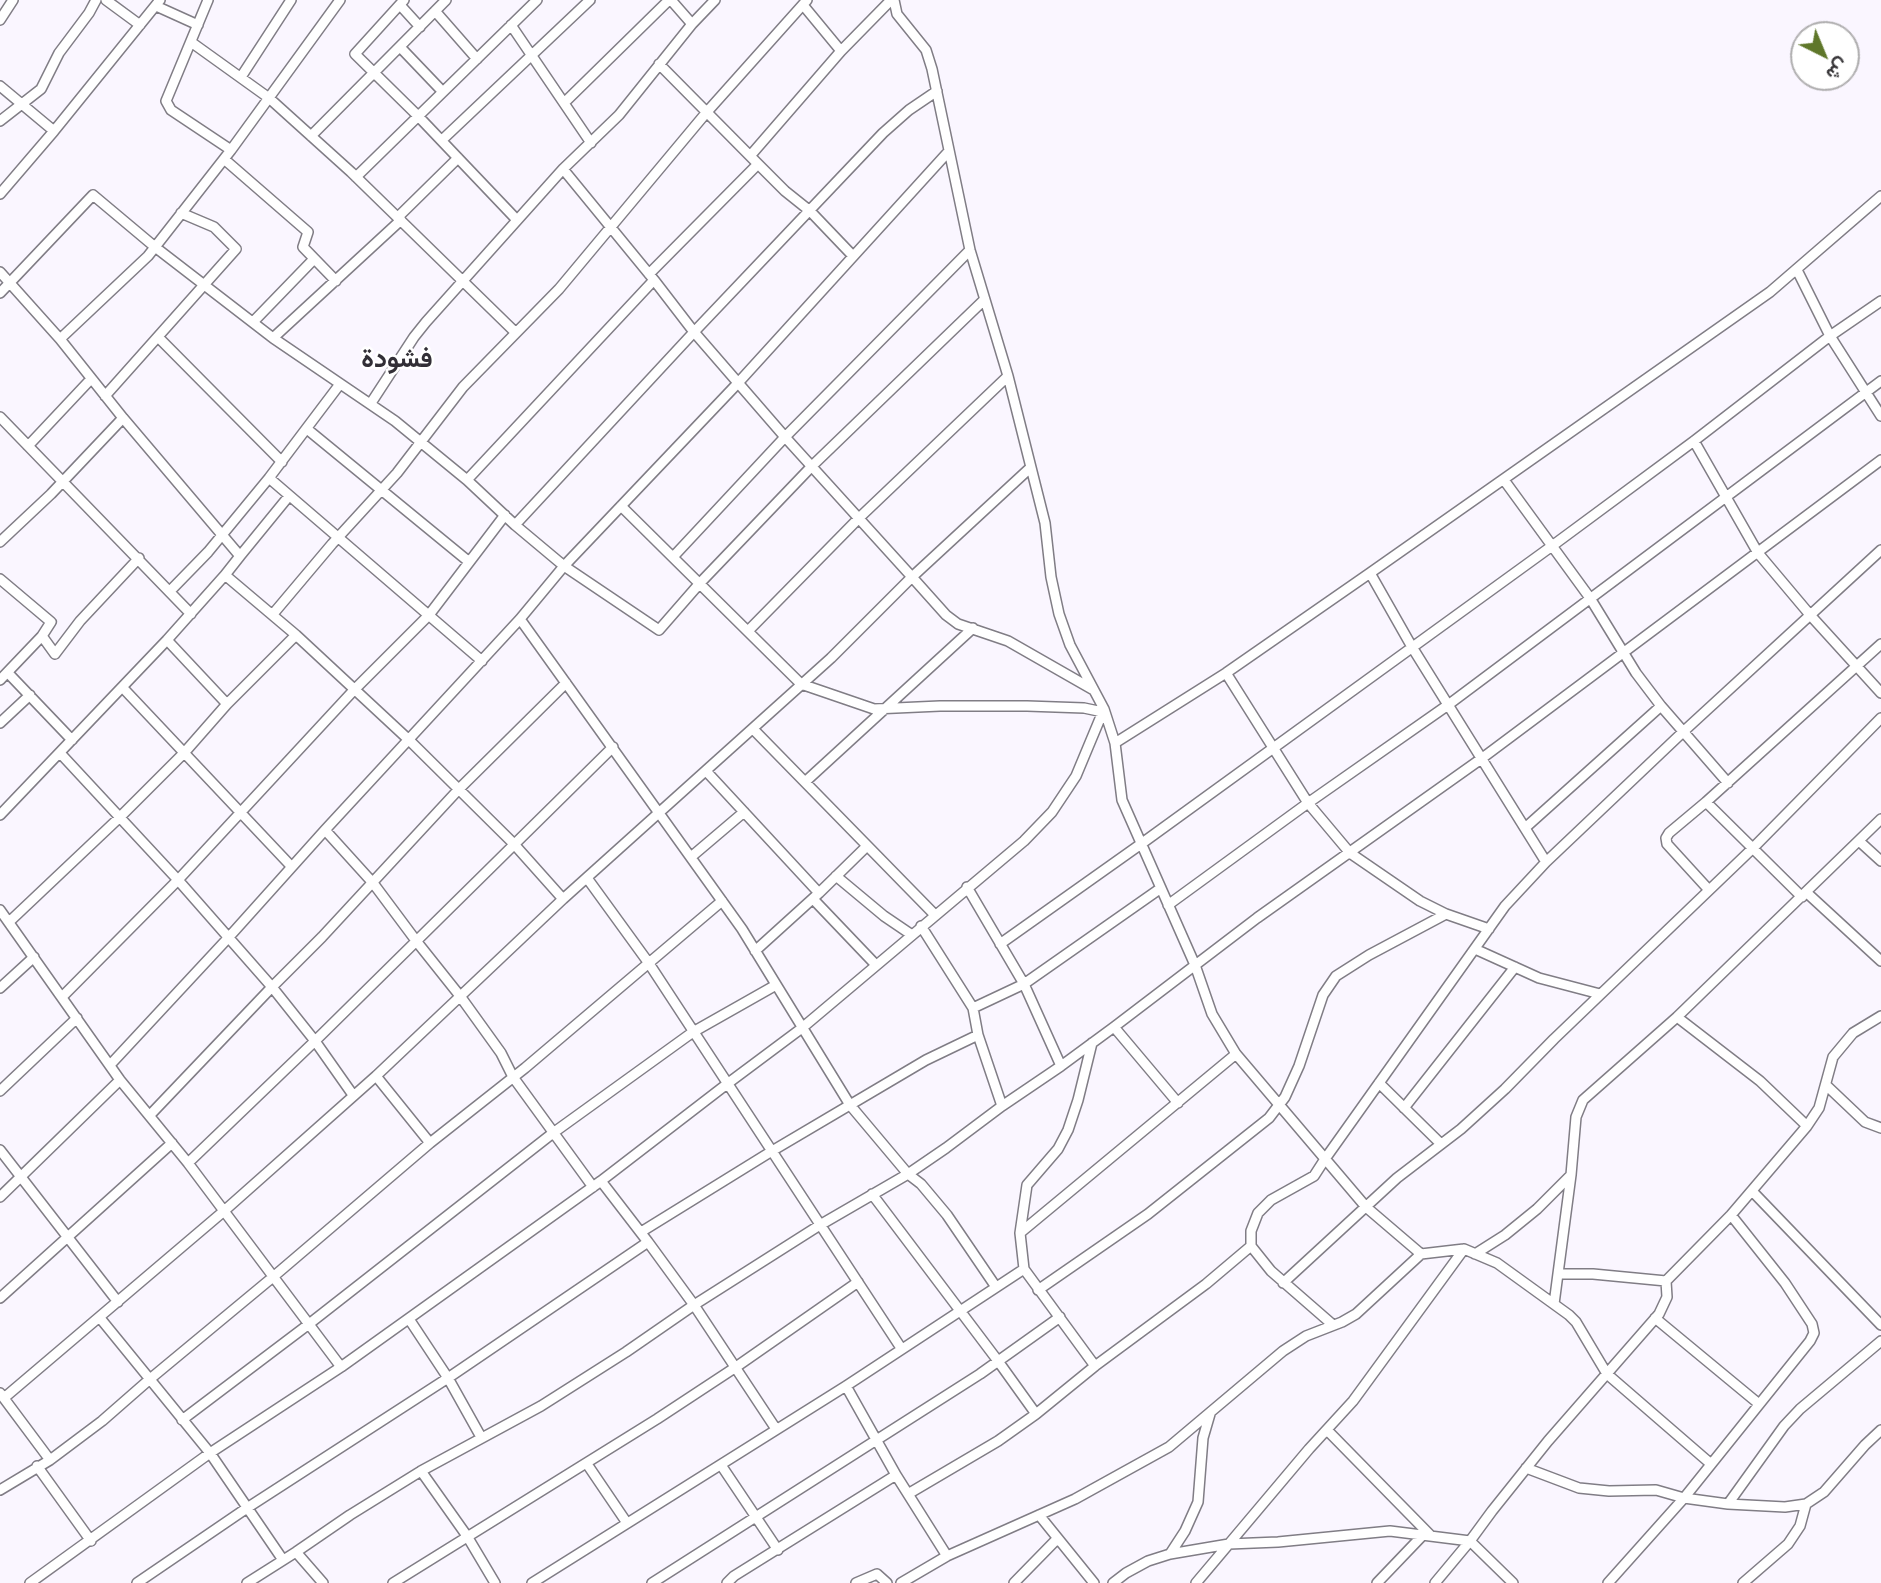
<!DOCTYPE html>
<html>
<head>
<meta charset="utf-8">
<style>
  body { margin:0 }
  #map { position:relative; width:1881px; height:1583px; overflow:hidden; background:#faf6ff; font-family:"IBM Plex Sans",Vazirmatn,sans-serif }
  canvas { display:block }
  .north { position:absolute; left:1790px; top:21px; width:70px; height:70px; box-sizing:border-box; background:#fff; border:2px solid #afaeaf; border-radius:50%; rotate:137deg; font-size:19px; font-weight:700; line-height:28px; text-align:center; color:#363437 }
  .north::after { content:''; display:block; margin:auto; width:24px; height:32px; background:#5f772a; clip-path:polygon(50% 0,100% 100%,50% 72%,0 100%) }
</style>
</head>
<body>
<div id="map">
<canvas width="1881" height="1583"></canvas>
<div class="north">ش</div>
</div>
<script>
const g = document.querySelector('canvas').getContext('2d');
g.lineJoin = 'round';
const shape = rows => new Path2D(rows.map(r => 'M' + r).join(''));
function strokePath(path, color, width, dash) { g.strokeStyle = color; g.lineWidth = width; g.lineCap = dash ? 'butt' : 'round'; g.setLineDash(dash || []); g.stroke(path); }
function drawText(font, color, halo, rows, align = 'center') {
  g.font = font + ' "IBM Plex Sans",Vazirmatn,sans-serif'; g.lineWidth = 5; g.setLineDash([]); g.textBaseline = 'middle'; g.strokeStyle = halo; g.fillStyle = color; for (const [text, x, y, turn = 0] of rows) {
    g.save(); g.translate(x, y); g.rotate((+turn || 0) * Math.PI / 180); g.textAlign = isNaN(turn) ? turn : align; if (halo) g.strokeText(text, 0, 0); g.fillText(text, 0, 0); g.restore();
  }
}
const minor = shape([
  [106,0,140,25],
  [208,0,166,101,171,110,231,150],
  [404,0,355,54,418,116,517,220],
  [671,0,692,24],
  [894,0,897,14,926,50,932,69,970,250,1008,376,1045,523,1051,577,1059,614,1070,645,1104,709,1115,743,1122,800,1195,965,1212,1014,1236,1054,1366,1207,1421,1254,1464,1249,1497,1263,1569,1315,1576,1322,1607,1374,1711,1464],
  [400,5,420,27],
  [803,5,841,51],
  [156,6,198,25],
  [435,11,477,59],
  [0,20,13,0],
  [511,25,591,143],
  [191,42,269,98,351,172,515,332],
  [400,47,443,92],
  [659,64,758,164,785,191,810,211,853,256],
  [241,77,291,0],
  [0,86,54,131],
  [564,103,669,0],
  [0,121,41,89,59,53,89,13,96,0],
  [311,136,446,0],
  [442,140,590,0],
  [750,156,841,51,891,0],
  [224,159,308,232,303,247,336,281],
  [356,177,537,0],
  [0,194,54,131,160,0],
  [398,217,458,158],
  [1797,270,1830,336,1881,416],
  [0,272,60,339,123,418,240,556,225,575],
  [649,274,758,164],
  [0,293,93,195,155,247,273,338,395,421,467,480,515,525,564,566,659,630,700,583,812,466,984,300],
  [253,322,314,259],
  [158,337,282,462],
  [273,338,401,220],
  [60,339,148,256,231,150,340,0],
  [105,396,236,249,214,227,181,213],
  [371,403,414,337,426,322,563,169,619,115,692,24,715,0],
  [0,417,191,614],
  [307,429,468,561],
  [1694,441,1758,553,1811,616,1881,693],
  [28,446,91,379],
  [1030,468,912,577,946,615,958,624,1008,641,1092,689],
  [269,478,482,661],
  [467,480,654,280],
  [1504,480,1590,598,1636,673,1661,706,1728,783],
  [621,506,801,684,874,709,940,706,1027,706,1084,708,1103,712],
  [515,525,694,332,883,133,909,110,937,91],
  [0,542,51,494,123,418],
  [240,556,289,496],
  [673,557,785,437,970,250],
  [1370,573,1412,647,1546,862],
  [0,579,51,622,42,636],
  [170,591,208,552,269,478,340,384],
  [273,614,332,544,397,473,463,387,559,289,706,113,807,0],
  [520,619,742,929,850,1105,908,1174,921,1184,947,1215,996,1287],
  [748,631,859,518,1008,376],
  [167,640,227,704],
  [8,673,72,740],
  [1226,673,1308,803,1350,853,1420,901,1446,914,1489,929],
  [0,680,42,636,55,654,80,621,139,558],
  [123,688,291,866],
  [0,723,30,695],
  [753,729,935,915],
  [1115,743,1226,673,1370,573,1770,292,1881,196],
  [60,753,178,880,272,987,315,1041,353,1095],
  [706,771,819,893],
  [805,782,973,628],
  [1706,802,1802,897],
  [0,815,167,640,225,575,296,635,409,740,513,843,563,899],
  [1525,828,1661,706],
  [325,830,373,883,417,942,460,996,501,1053,513,1077,593,1187],
  [1859,841,1881,861],
  [691,857,744,812],
  [836,876,884,916,912,935],
  [587,878,648,962,901,1348],
  [967,887,1024,984,1061,1066],
  [1709,890,1667,844,1666,838,1669,833,1706,802,1881,644],
  [1806,892,1881,961],
  [813,899,876,965],
  [1168,905,1308,803,1448,705,1881,381],
  [0,910,120,1080,188,1163,341,1367],
  [9,922,120,817,184,753,227,704,296,635],
  [921,926,973,1008,978,1035,1002,1106],
  [1000,944,1141,844,1552,546,1694,441,1830,336,1881,301],
  [1475,949,1539,978,1600,994],
  [755,951,819,893,867,846],
  [0,988,34,957],
  [62,997,178,880,354,690,429,615,505,515],
  [973,1008,1024,984,1161,888],
  [1677,1017,1760,1081,1807,1126],
  [1114,1027,1178,1103],
  [1092,1043,1078,1100,1068,1130,1058,1149,1027,1185,1020,1233,1024,1269,1095,1366],
  [110,1065,229,937,325,830,520,619,564,566,738,383,949,151],
  [376,1076,430,1143],
  [1379,1083,1441,1144],
  [1826,1085,1865,1122,1881,1128],
  [0,1091,77,1018],
  [1404,1108,1515,967],
  [150,1115,272,987,322,937,459,789,566,683],
  [0,1150,118,1302],
  [188,1163,315,1041,613,747],
  [601,1181,648,1242,694,1305,776,1429],
  [1752,1191,1881,1325],
  [872,1194,998,1361,1036,1414],
  [0,1197,120,1080],
  [641,1232,772,1151,926,1060,978,1035],
  [1020,1233,1236,1054],
  [1475,1254,1505,1235,1537,1209,1571,1175],
  [1559,1274,1593,1274,1666,1281],
  [1283,1283,1397,1178,1461,1129,1505,1089,1554,1039,1752,849,1881,718],
  [1038,1290,1148,1214,1269,1118,1285,1097,1299,1066,1323,995,1336,976,1369,955,1446,914],
  [0,1298,172,1143],
  [1554,1304,1571,1175,1576,1117,1583,1100,1677,1017,1881,819],
  [100,1318,210,1453,283,1560],
  [1655,1318,1759,1404],
  [409,1319,448,1378,481,1437],
  [1333,1325,1271,1271,1251,1246,1251,1231,1258,1213,1271,1200,1314,1176,1325,1159,1505,906,1546,862,1684,731,1881,550],
  [846,1386,896,1475,947,1556],
  [0,1393,50,1460],
  [4,1398,224,1211,376,1076,563,899,831,658,912,577,785,437,694,332,654,280,563,169],
  [182,1420,309,1324,553,1133,693,1032,776,985],
  [1327,1430,1431,1536],
  [587,1464,627,1523],
  [721,1465,778,1550],
  [37,1466,91,1541],
  [1526,1468,1579,1488,1609,1491,1656,1490,1684,1498,1728,1504,1785,1507,1806,1504,1824,1492,1865,1445,1881,1430],
  [421,1471,467,1536,495,1583],
  [0,1490,50,1460,102,1421,150,1379,273,1277,430,1143,525,1068,722,901],
  [908,1494,998,1441,1036,1414,1095,1366,1206,1284,1251,1246],
  [1728,1504,1784,1426,1800,1409,1881,1341],
  [1039,1515,1094,1583],
  [296,1552,323,1583],
  [1170,1554,1185,1531,1198,1502,1203,1438,1210,1414],
  [30,1583,210,1453,341,1367,601,1181,727,1084,802,1028,1024,841,1052,812,1076,776,1104,709],
  [137,1583,247,1508,448,1378,648,1242],
  [247,1583,296,1552,350,1515,421,1471,541,1406,626,1352,694,1305,820,1225,908,1174,946,1148,1002,1106,1061,1066,1114,1027,1257,918,1481,759,1881,460],
  [393,1583,657,1419,736,1367,858,1282],
  [532,1583,846,1386,1024,1269],
  [652,1583,980,1374,1060,1317],
  [727,1583,734,1576,896,1475],
  [856,1583,877,1574,887,1583],
  [901,1583,947,1556,1075,1499,1169,1447,1283,1351,1306,1336,1342,1322,1356,1314,1421,1254],
  [1014,1583,1057,1539],
  [1113,1583,1126,1573,1148,1561,1170,1554,1229,1544,1278,1542,1390,1531,1470,1541,1513,1583],
  [1196,1583,1309,1449,1353,1401,1464,1249],
  [1377,1583,1422,1536],
  [1435,1583,1470,1541,1492,1511,1548,1441,1659,1314,1667,1297,1666,1281,1731,1215,1807,1126,1819,1108,1833,1057,1853,1033,1881,1016],
  [1608,1583,1684,1498,1810,1341,1814,1333,1812,1324,1785,1283,1731,1215],
  [1743,1583,1788,1544,1800,1526,1806,1504]
]);
strokePath(minor, '#807d85', 12);
strokePath(minor, '#fff', 9);
drawText('bold 26px', '#322f36', '#fff', [
  ["فشودة",397,359]
]);
</script>
</body>
</html>
